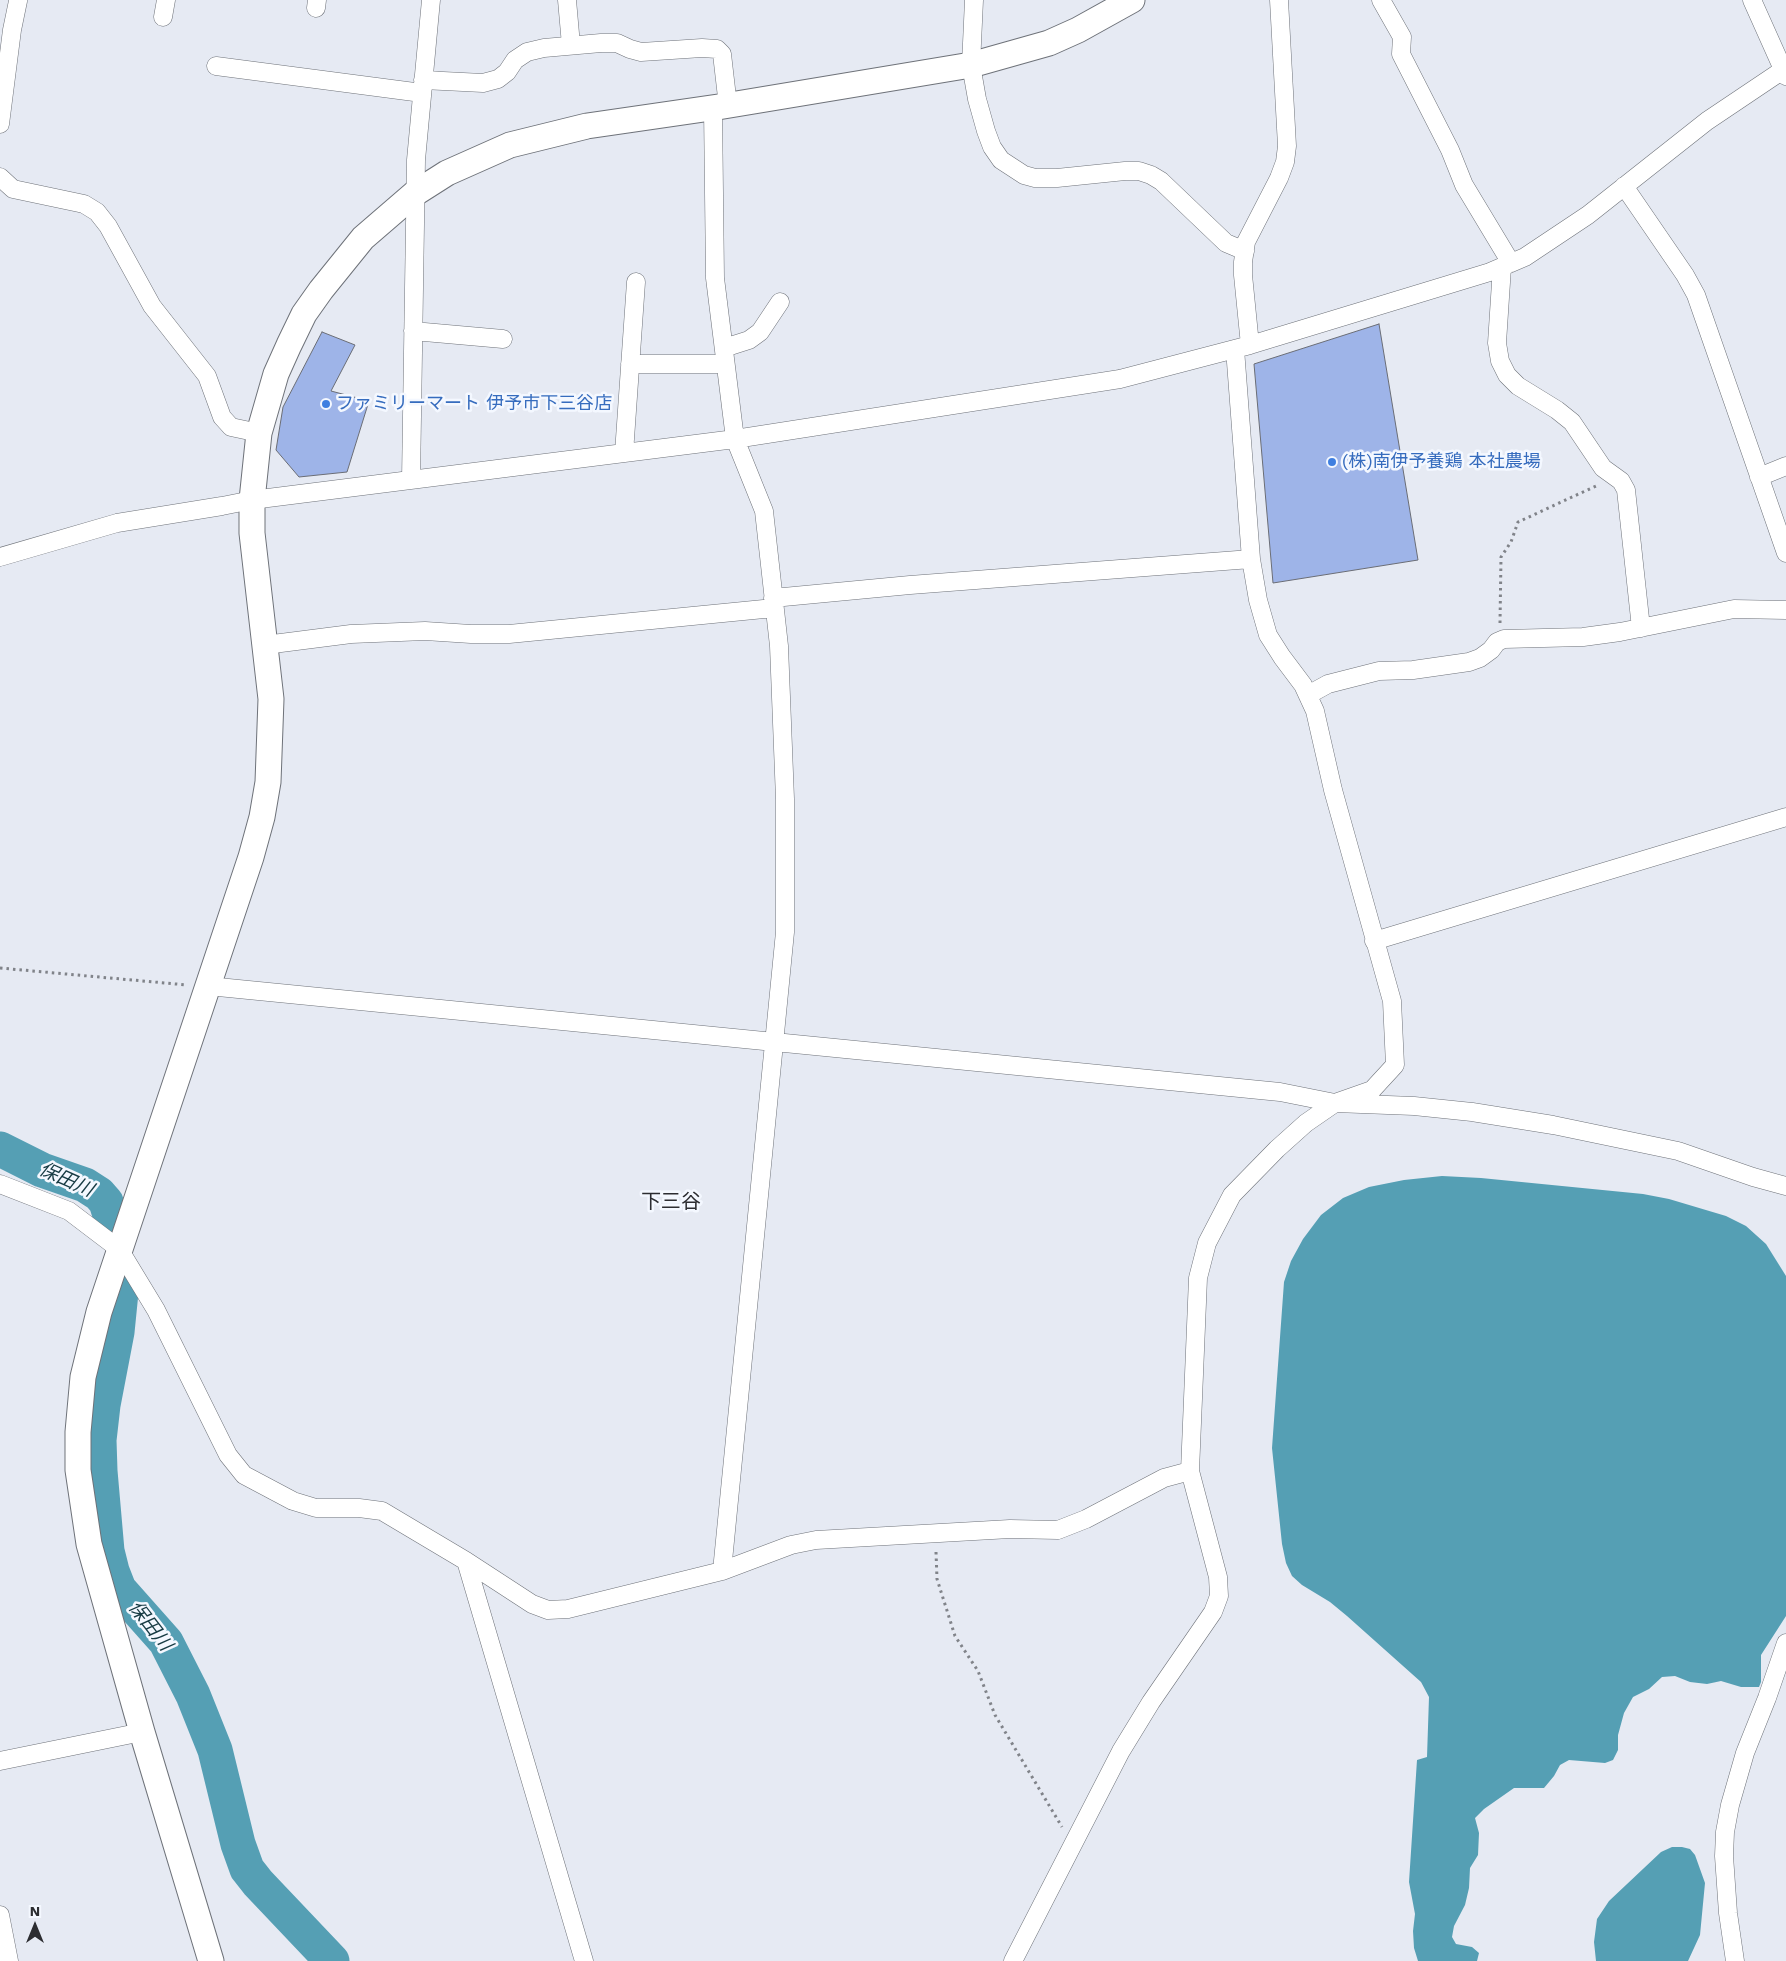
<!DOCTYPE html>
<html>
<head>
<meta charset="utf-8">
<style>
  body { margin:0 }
  #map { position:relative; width:1786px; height:1961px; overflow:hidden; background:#e6eaf3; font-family:"Work Sans",sans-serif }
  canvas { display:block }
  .north { position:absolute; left:10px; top:1901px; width:50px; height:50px; -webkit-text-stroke:4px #f4f8ff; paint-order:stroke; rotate:0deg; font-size:14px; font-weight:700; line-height:20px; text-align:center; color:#2c2d31 }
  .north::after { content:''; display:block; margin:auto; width:18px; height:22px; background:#2c2d31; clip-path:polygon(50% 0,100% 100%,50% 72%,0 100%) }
</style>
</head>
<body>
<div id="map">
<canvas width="1786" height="1961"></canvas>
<div class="north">N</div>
</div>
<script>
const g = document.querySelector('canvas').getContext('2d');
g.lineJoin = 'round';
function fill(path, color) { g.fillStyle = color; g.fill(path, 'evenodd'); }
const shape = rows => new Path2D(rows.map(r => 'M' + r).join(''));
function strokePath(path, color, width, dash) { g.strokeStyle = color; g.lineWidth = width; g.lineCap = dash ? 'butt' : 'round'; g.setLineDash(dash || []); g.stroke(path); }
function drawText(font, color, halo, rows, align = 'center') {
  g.font = font + ' "Work Sans","Noto Sans JP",sans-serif'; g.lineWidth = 5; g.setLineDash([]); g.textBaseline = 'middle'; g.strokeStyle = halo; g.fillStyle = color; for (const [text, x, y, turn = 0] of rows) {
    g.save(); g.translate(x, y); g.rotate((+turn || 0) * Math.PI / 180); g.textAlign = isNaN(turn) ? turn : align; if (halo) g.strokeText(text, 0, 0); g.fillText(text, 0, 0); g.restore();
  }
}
fill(shape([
  [1442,1176,1481,1178,1643,1194,1669,1199,1726,1216,1746,1226,1766,1244,1786,1276,1786,1616,1761,1655,1761,1682,1759,1687,1741,1687,1721,1681,1707,1684,1690,1682,1675,1676,1662,1677,1649,1689,1633,1697,1624,1713,1618,1735,1618,1750,1613,1760,1605,1763,1569,1760,1560,1765,1554,1776,1544,1788,1514,1788,1484,1809,1475,1818,1479,1833,1478,1855,1470,1868,1469,1888,1465,1905,1454,1926,1452,1937,1456,1944,1472,1947,1479,1953,1477,1961,1418,1961,1414,1948,1413,1931,1415,1914,1409,1882,1417,1760,1427,1757,1429,1697,1421,1682,1347,1616,1330,1602,1302,1585,1292,1576,1286,1563,1282,1544,1272,1448,1284,1282,1291,1261,1303,1239,1321,1215,1343,1198,1369,1187,1404,1180],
  [1672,1847,1682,1847,1690,1849,1695,1855,1705,1883,1700,1935,1688,1961,1596,1961,1594,1942,1597,1919,1609,1901,1661,1852]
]), '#559fb4');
strokePath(shape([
  [0,1149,42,1170,85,1185,99,1194,106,1202,114,1228],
  [122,1282,117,1332,103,1405,99,1440,100,1471,107,1551,112,1571,119,1589,166,1642,193,1695,215,1750,238,1844,247,1869,258,1883,332,1961]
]), '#559fb4', 35);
const building = shape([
  [1379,324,1418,560,1273,583,1254,364,1379,324],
  [322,332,355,345,331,391,369,401,347,472,299,477,276,450,283,407,322,332]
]);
fill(building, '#9eb4e8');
strokePath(building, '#6a6d75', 1);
const street = shape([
  [567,0,571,45],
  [974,0,971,65,977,99,986,131,992,147,1001,160,1024,175,1035,178,1057,178,1125,171,1139,171,1151,175,1161,181,1226,243,1245,251],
  [1381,0,1402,37,1401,54,1450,150,1464,185,1511,263],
  [1752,0,1786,76],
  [316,8,317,0],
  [163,17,166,0],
  [216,66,422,93],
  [423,80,483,83,498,79,507,72,515,60,527,52,544,48,601,43,617,43,630,49,641,52,702,48,717,49,722,54,728,106],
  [713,108,715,278,735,439,764,511,779,646,785,799,785,932,722,1571],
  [0,124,12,30,18,1],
  [0,177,13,189,84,204,97,212,108,226,152,306,207,376,222,417,231,427,259,433],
  [1624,186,1685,275,1696,295,1786,553],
  [1502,267,1497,343,1500,361,1507,375,1518,386,1557,410,1572,422,1603,468,1621,481,1626,490,1641,628],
  [413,331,503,339],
  [1250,345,1243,275,1243,262,1246,242,1279,178,1285,162,1287,146,1279,0],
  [724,348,749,340,760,332,780,302],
  [630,364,725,364],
  [624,453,636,282],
  [1759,477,1786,466],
  [411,480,416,160,431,0],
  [0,557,117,523,222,506,252,500,735,439,1120,379,1250,345,1490,272,1525,257,1588,215,1707,121,1786,68],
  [773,598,910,585,1251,559],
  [265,645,351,634,425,631,471,634,509,634,774,608],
  [1308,695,1328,684,1379,671,1413,670,1469,662,1480,658,1491,650,1497,642,1504,639,1583,637,1620,632,1734,609,1786,610],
  [1374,941,1786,817],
  [208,986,1280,1092,1335,1103,1414,1106,1472,1112,1553,1125,1678,1151,1753,1177,1786,1186],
  [0,1184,69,1211,119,1249,156,1310,228,1455,244,1475,293,1501,316,1508,359,1508,382,1511,466,1561,532,1604,548,1610,568,1609,722,1571,791,1545,816,1540,1010,1529,1058,1530,1086,1519,1164,1478,1190,1471],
  [466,1561,584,1961],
  [0,1761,142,1732],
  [0,1915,9,1961],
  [1013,1961,1121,1751,1151,1702,1213,1612,1219,1596,1218,1577,1190,1471,1198,1278,1207,1243,1232,1195,1277,1149,1306,1123,1335,1103,1372,1090,1395,1065,1392,1001,1333,790,1315,711,1303,685,1282,657,1268,635,1258,600,1251,559,1235,349],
  [1735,1961,1728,1913,1724,1856,1725,1832,1730,1805,1745,1753,1767,1698,1786,1643]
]);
const secondary = shape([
  [211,1961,142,1732,89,1544,78,1470,78,1432,83,1377,99,1312,251,857,262,817,268,782,271,699,252,533,252,500,259,433,276,374,289,345,304,314,321,290,363,238,414,194,447,173,510,145,587,126,718,107,971,65,1049,43,1078,30,1132,0]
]);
strokePath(street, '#6e7279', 19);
strokePath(secondary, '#6e7279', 27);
strokePath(shape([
  [1500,623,1501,557,1511,542,1518,522,1596,486],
  [0,968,187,985],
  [936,1552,937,1579,955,1636,978,1671,995,1715,1062,1827]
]), '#808389', 3, [2.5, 4]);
strokePath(street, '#fff', 18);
strokePath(secondary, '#fff', 25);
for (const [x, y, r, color] of [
  [326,404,5,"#3f7fe0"],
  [1332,462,5,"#3f7fe0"]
]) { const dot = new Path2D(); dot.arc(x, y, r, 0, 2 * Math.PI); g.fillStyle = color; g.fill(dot); strokePath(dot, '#f4f8ff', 2); }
drawText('18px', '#366cbe', '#f4f8ff', [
  ["ファミリーマート 伊予市下三谷店",336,404],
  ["(株)南伊予養鶏 本社農場",1342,462]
], 'left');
drawText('italic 19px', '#163a43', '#f4f8ff', [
  ["保田川",66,1180,24],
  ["保田川",150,1626,52]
]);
drawText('20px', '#2c2d31', '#f4f8ff', [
  ["下三谷",671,1202]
]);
</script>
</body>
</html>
